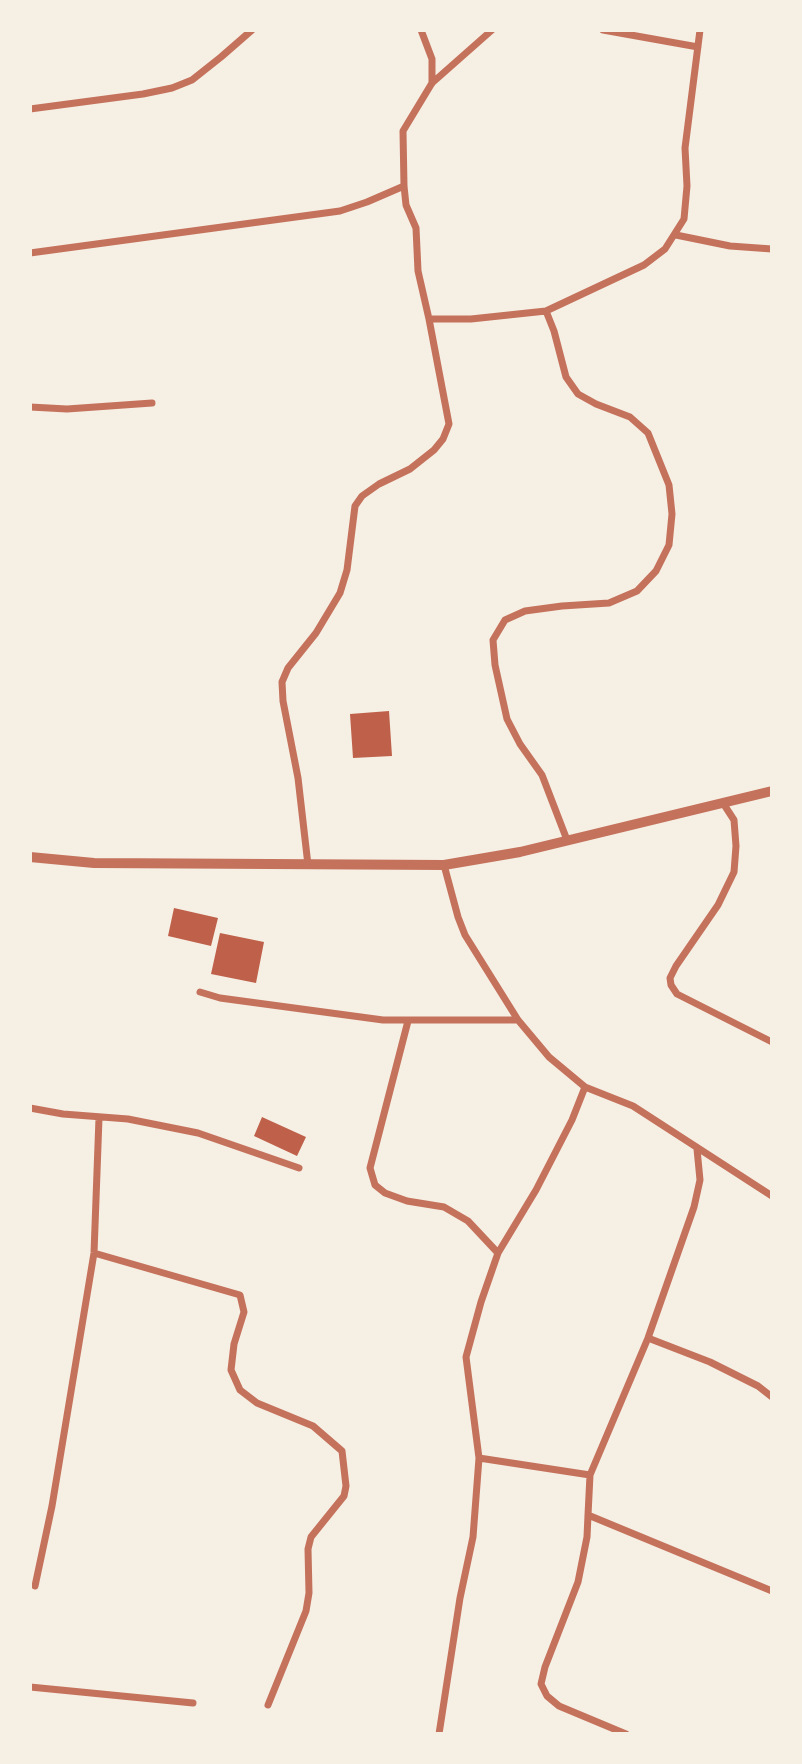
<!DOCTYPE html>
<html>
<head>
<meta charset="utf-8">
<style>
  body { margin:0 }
  #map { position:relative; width:802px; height:1764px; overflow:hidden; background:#f6efe4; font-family:"Exo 2",sans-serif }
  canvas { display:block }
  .frame { position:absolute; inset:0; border:32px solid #f6efe4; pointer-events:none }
</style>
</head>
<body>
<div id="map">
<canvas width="802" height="1764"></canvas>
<div class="frame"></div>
</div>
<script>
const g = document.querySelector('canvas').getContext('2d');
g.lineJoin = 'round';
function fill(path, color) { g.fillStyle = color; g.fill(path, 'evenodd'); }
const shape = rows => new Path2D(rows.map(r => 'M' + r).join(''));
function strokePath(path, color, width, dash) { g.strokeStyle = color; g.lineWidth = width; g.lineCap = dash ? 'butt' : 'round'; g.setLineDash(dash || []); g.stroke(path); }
fill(shape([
  [389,711,392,756,353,758,350,714],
  [174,908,218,918,211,946,168,936],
  [220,933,264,942,256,983,211,974],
  [262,1117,306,1137,297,1156,254,1136]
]), '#bf614a');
strokePath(shape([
  [421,30,432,59,432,83],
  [603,30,698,47],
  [30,109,143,94,172,88,192,80,221,57,252,30],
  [676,235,730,246,772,249],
  [30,253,340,211,367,202,404,186],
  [546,311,554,331,566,377,578,394,596,404,630,417,648,433,669,485,672,514,669,545,656,571,637,591,609,603,562,606,525,611,505,620,493,640,495,665,507,719,520,744,542,775,567,840],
  [429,319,471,319,546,311,644,265,665,249,684,219,687,186,685,148,700,30],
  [30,407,67,409,152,403],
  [723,803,734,820,736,846,734,872,718,905,676,966,670,978,671,985,677,994,772,1042],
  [308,865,298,778,283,701,282,682,288,668,316,633,340,593,347,570,355,506,362,496,379,484,410,469,434,450,443,439,449,424,429,319,418,271,416,228,406,205,404,186,403,131,432,83,492,30],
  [200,992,220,998,383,1020,518,1020],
  [408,1021,370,1168,375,1185,385,1193,407,1201,444,1207,468,1221,498,1253],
  [585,1087,633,1106,772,1196],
  [30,1108,63,1114,128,1119,198,1133,299,1168],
  [697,1149,700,1180,694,1207,648,1338,590,1475,588,1515,772,1591],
  [94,1253,240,1295,244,1312,234,1344,231,1370,240,1390,257,1403,313,1426,342,1451,346,1486,344,1496,311,1537,308,1549,309,1593,306,1611,268,1705],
  [648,1338,710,1362,758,1386,772,1397],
  [479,1458,590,1475],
  [588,1515,587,1537,578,1582,545,1667,541,1684,547,1696,559,1706,626,1734],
  [35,1586,52,1506,94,1253,99,1118],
  [30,1687,193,1703],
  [439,1734,460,1598,473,1537,479,1458,466,1357,481,1302,498,1253,536,1190,572,1120,585,1087,549,1057,518,1020,465,935,458,917,444,865]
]), '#c5725c', 7);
strokePath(shape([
  [30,857,94,863,444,865,520,852,772,791]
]), '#c5725c', 10);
</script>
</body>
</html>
